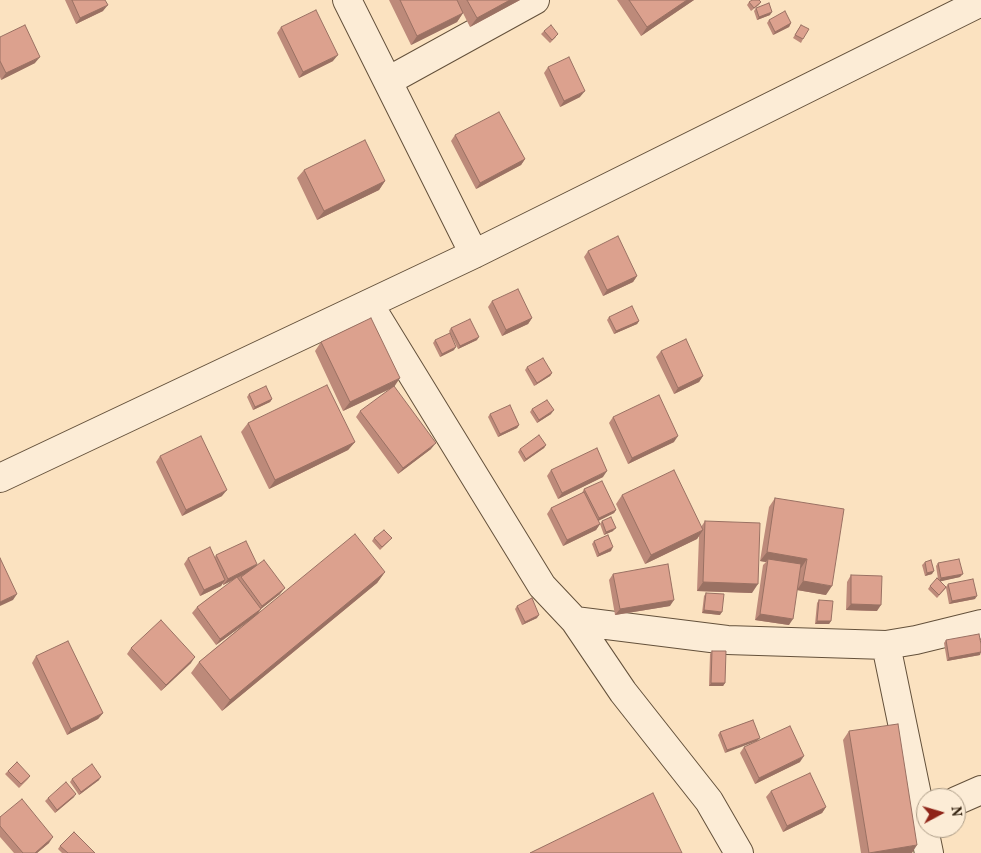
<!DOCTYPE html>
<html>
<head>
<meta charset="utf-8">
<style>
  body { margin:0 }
  #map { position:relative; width:981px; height:853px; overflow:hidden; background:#fbe2c0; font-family:Vollkorn,serif }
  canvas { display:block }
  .north { position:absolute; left:916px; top:788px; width:50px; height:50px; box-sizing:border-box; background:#fcecd6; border:1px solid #ab9b86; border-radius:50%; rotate:84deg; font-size:14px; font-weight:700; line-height:20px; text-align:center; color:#32210f }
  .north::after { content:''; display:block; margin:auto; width:18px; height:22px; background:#8f2418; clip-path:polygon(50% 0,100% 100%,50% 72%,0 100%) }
</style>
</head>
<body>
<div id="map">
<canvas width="981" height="853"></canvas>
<div class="north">N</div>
</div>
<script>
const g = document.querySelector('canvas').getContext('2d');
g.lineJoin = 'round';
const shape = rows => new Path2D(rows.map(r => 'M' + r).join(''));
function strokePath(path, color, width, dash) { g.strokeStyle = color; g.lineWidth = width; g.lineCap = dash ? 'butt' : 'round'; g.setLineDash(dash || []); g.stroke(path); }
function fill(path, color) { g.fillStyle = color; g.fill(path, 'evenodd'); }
const minor = shape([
  [347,0,474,254],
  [388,81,535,0],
  [369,304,542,586,575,621,727,640,886,645,916,640,981,624],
  [0,478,474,254,981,2],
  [575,621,623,692,709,801,739,853],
  [886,645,929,853],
  [956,801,981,790]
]);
strokePath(minor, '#64513b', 30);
strokePath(minor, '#fcecd6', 28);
fill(shape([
  [65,0,105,0,103,11,76,24],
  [389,0,520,0,470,27,463,13,457,22,411,45],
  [617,0,694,0,641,36],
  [749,2,761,2,759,5,751,11,747,5],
  [756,8,770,15,757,20,754,11],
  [769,20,791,23,789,27,773,35,767,23],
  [281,27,333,61,299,78,277,33],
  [799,28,803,39,801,43,793,38],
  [544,31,556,37,550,43,541,34],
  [0,37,35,63,1,80,0,77],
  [548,67,580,97,560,107,544,73],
  [455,135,525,159,521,165,476,189,451,141],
  [304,170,385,181,379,190,317,220,297,178],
  [588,251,637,276,633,282,603,296,584,257],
  [492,301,532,318,528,324,502,336,488,307],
  [609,317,639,321,637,324,614,334,607,320],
  [451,328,477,340,458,349,449,331],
  [435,340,454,350,440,357,433,343],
  [321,342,394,387,343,411,315,351],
  [661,351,703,376,699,382,674,394,656,357],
  [527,367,552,373,550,376,534,386,525,370],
  [249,394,272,399,270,402,253,410,247,397],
  [532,409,551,414,537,423,530,412],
  [360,411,431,449,398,474,356,417],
  [490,414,519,425,517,428,498,437,488,417],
  [613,417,674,442,628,464,609,423],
  [248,423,355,442,348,450,269,489,241,432],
  [546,445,544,448,524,462,518,452,520,449],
  [160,456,222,496,182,516,156,462],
  [551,470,603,477,558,499,547,476],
  [584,489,616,510,614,513,598,521,600,524,602,521,613,531,604,535,600,524,596,530,563,546,547,514,551,508,582,493],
  [622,495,701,527,705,521,752,593,697,591,699,536,697,539,645,564,616,504],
  [775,498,826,595,797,590,789,625,755,620,763,565,766,562,760,561,769,507],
  [374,538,389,541,380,550,372,541],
  [594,541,611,551,597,557,592,544],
  [216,555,256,566,280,594,261,609,258,613,385,572,377,583,222,711,191,673,199,662,247,622,216,645,192,613,197,607,235,579,223,585,223,583,221,586,200,596,184,564,188,558,215,557],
  [925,562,932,574,925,576,922,565],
  [938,563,960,577,940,581,946,587,948,584,975,599,949,604,946,588,937,598,928,589,930,586,938,579,936,566],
  [613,574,670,606,615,615,609,580],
  [851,575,877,611,846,610,847,582],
  [706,593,720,615,702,613,704,596],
  [819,600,831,621,829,624,815,624,817,603],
  [517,606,537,618,522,625,515,609],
  [946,640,980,655,947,661,944,643],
  [131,648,191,663,161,691,127,654],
  [712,651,725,683,723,686,709,686,710,654],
  [36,656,103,713,98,719,67,735,32,663],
  [753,720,725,753,718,735,720,732],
  [849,731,912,853,861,853,843,740],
  [744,747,800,762,755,784,740,753],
  [8,771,30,776,28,779,19,788,5,774],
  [72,779,99,780,79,795,70,782],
  [771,791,826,807,822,813,783,832,766,797],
  [74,797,55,813,45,801,48,798],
  [0,817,49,843,37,853,14,853,0,837],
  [60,846,95,853,62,853,58,849]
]), '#bd8a7a');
fill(shape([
  [510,0,520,0,470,27,477,18],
  [687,0,694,0,641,36,647,27],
  [108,5,103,11,76,24,80,18],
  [772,12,770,15,757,20,759,17],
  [463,13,457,22,411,45,417,36],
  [791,23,789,27,773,35,775,32],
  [338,55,333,61,299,78,303,72],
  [40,57,35,63,1,80,6,73],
  [585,91,580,97,560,107,564,101],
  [525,159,521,165,476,189,480,183],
  [385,181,379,190,317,220,324,211],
  [637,276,633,282,603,296,607,290],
  [532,318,528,324,502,336,506,330],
  [639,321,637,324,614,334,616,331],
  [479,337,477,340,458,349,460,346],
  [456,347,454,350,440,357,442,354],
  [552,373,550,376,534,386,537,383],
  [703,376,699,382,674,394,678,388],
  [400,378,394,387,343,411,350,402],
  [272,399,270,402,253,410,255,407],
  [554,410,551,414,537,423,539,420],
  [519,425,517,428,498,437,500,434],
  [678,436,674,442,628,464,632,458],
  [355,442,348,450,269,489,275,480],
  [436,443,431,449,398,474,403,468],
  [546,445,544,448,524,462,526,459],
  [607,471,603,477,558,499,562,493],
  [227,490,222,496,182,516,186,510],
  [616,510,614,513,596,522,599,518],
  [600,524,596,530,563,546,567,540],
  [616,528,613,531,604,535,606,532],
  [703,530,697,539,645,564,651,555],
  [613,547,611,551,597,557,599,554],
  [767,552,807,559,801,568,768,559,766,562,760,561],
  [257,564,253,570,223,585,228,579],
  [934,571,932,574,925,576,927,573],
  [385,572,377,583,222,711,230,700],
  [963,574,960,577,938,582,941,578],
  [225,580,221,586,200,596,204,590],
  [803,581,832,586,826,595,797,590],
  [703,582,758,584,752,593,697,591],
  [285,588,280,594,257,612,262,606],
  [17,594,13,600,0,606,0,602],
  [977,596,975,599,949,604,952,601],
  [674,600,670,606,615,615,620,609],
  [851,604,881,605,877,611,846,610],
  [261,609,257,615,216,645,220,639],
  [704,610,722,612,720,615,702,613],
  [760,614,793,619,789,625,755,620],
  [539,615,537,618,522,625,525,622],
  [817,621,831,621,829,624,815,624],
  [981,652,980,655,947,661,949,658],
  [195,657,191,663,161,691,166,685],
  [711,683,725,683,723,686,709,686],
  [103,713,98,719,67,735,71,729],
  [760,738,757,741,725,753,727,750],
  [804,756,800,762,755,784,759,778],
  [101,777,99,780,79,795,81,792],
  [76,794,74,797,55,813,57,810],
  [826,807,822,813,783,832,787,826],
  [53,837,49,843,37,853,35,853],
  [917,845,912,853,869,853]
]), '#9a7163');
const building = shape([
  [72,0,105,0,108,5,80,18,72,0],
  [400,0,457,0,463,13,417,36,400,0],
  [467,0,510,0,477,18,467,0],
  [629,0,687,0,647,27,629,0],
  [752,0,759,0,761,2,754,8,749,2,752,0],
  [769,3,772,12,759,17,756,8,769,3],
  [316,10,338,55,303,72,281,27,316,10],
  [785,11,791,23,775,32,769,20,785,11],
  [25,25,40,57,6,73,0,61,0,37,25,25],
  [551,25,558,34,552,40,544,31,551,25],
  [801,25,809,29,803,39,795,35,801,25],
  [569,57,585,91,564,101,548,67,569,57],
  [499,112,525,159,480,183,455,135,499,112],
  [365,140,385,181,324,211,304,170,365,140],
  [618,236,637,276,607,290,588,251,618,236],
  [518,289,532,318,506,330,492,301,518,289],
  [632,306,639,321,616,331,609,317,632,306],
  [371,318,400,378,350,402,321,342,371,318],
  [470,319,479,337,460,346,451,328,470,319],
  [450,333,456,347,442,354,435,340,450,333],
  [686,339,703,376,678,388,661,351,686,339],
  [543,358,552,373,537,383,527,367,543,358],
  [327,385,355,442,275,480,248,423,327,385],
  [266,386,272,399,255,407,249,394,266,386],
  [394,386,436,443,403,468,360,411,394,386],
  [659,395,678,436,632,458,613,417,659,395],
  [547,400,554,410,539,420,532,409,547,400],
  [510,405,519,425,500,434,490,414,510,405],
  [539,435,546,445,526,459,520,449,539,435],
  [201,436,227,490,186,510,160,456,201,436],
  [597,448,607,471,562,493,551,470,597,448],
  [674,470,703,530,651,555,622,495,674,470],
  [602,481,616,510,599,518,584,489,602,481],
  [584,492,600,524,567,540,551,508,584,492],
  [775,498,844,509,832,586,803,581,807,559,767,552,775,498],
  [611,517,616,528,606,532,602,521,611,517],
  [705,521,760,523,758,584,703,582,705,521],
  [384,530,392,538,382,547,374,538,384,530],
  [355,534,385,572,230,700,199,662,355,534],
  [608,535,613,547,599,554,594,541,608,535],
  [246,541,257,564,228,579,216,555,246,541],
  [210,547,225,580,204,590,188,558,210,547],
  [0,558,17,594,0,602,0,558],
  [768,559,801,564,793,619,760,614,768,559],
  [959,559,963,574,941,578,938,563,959,559],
  [264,560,285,588,262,606,241,577,264,560],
  [931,560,934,571,927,573,925,562,931,560],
  [668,564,674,600,620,609,613,574,668,564],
  [851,575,882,576,881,605,851,604,851,575],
  [237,577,261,609,220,639,197,607,237,577],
  [937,578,946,587,939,595,930,586,937,578],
  [973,579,977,596,952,601,948,584,973,579],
  [706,593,724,594,722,612,704,610,706,593],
  [532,598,539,615,525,622,517,606,532,598],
  [819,600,833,601,831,621,817,621,819,600],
  [161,620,195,657,166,685,131,648,161,620],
  [979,634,981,644,981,652,949,658,946,640,979,634],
  [68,641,103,713,71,729,36,656,68,641],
  [712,651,726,651,725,683,711,683,712,651],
  [753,720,760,738,727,750,720,732,753,720],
  [898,724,917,845,869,853,849,731,898,724],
  [790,726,804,756,759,778,744,747,790,726],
  [17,762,30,776,21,784,8,771,17,762],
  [92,764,101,777,81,792,72,779,92,764],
  [810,773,826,807,787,826,771,791,810,773],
  [66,782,76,794,57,810,48,798,66,782],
  [653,793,682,853,530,853,653,793],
  [22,799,53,837,35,853,23,853,0,826,0,817,22,799],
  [74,832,95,853,68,853,60,846,74,832]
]);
fill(building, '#dca18e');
strokePath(building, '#9a7163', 1);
</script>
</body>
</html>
